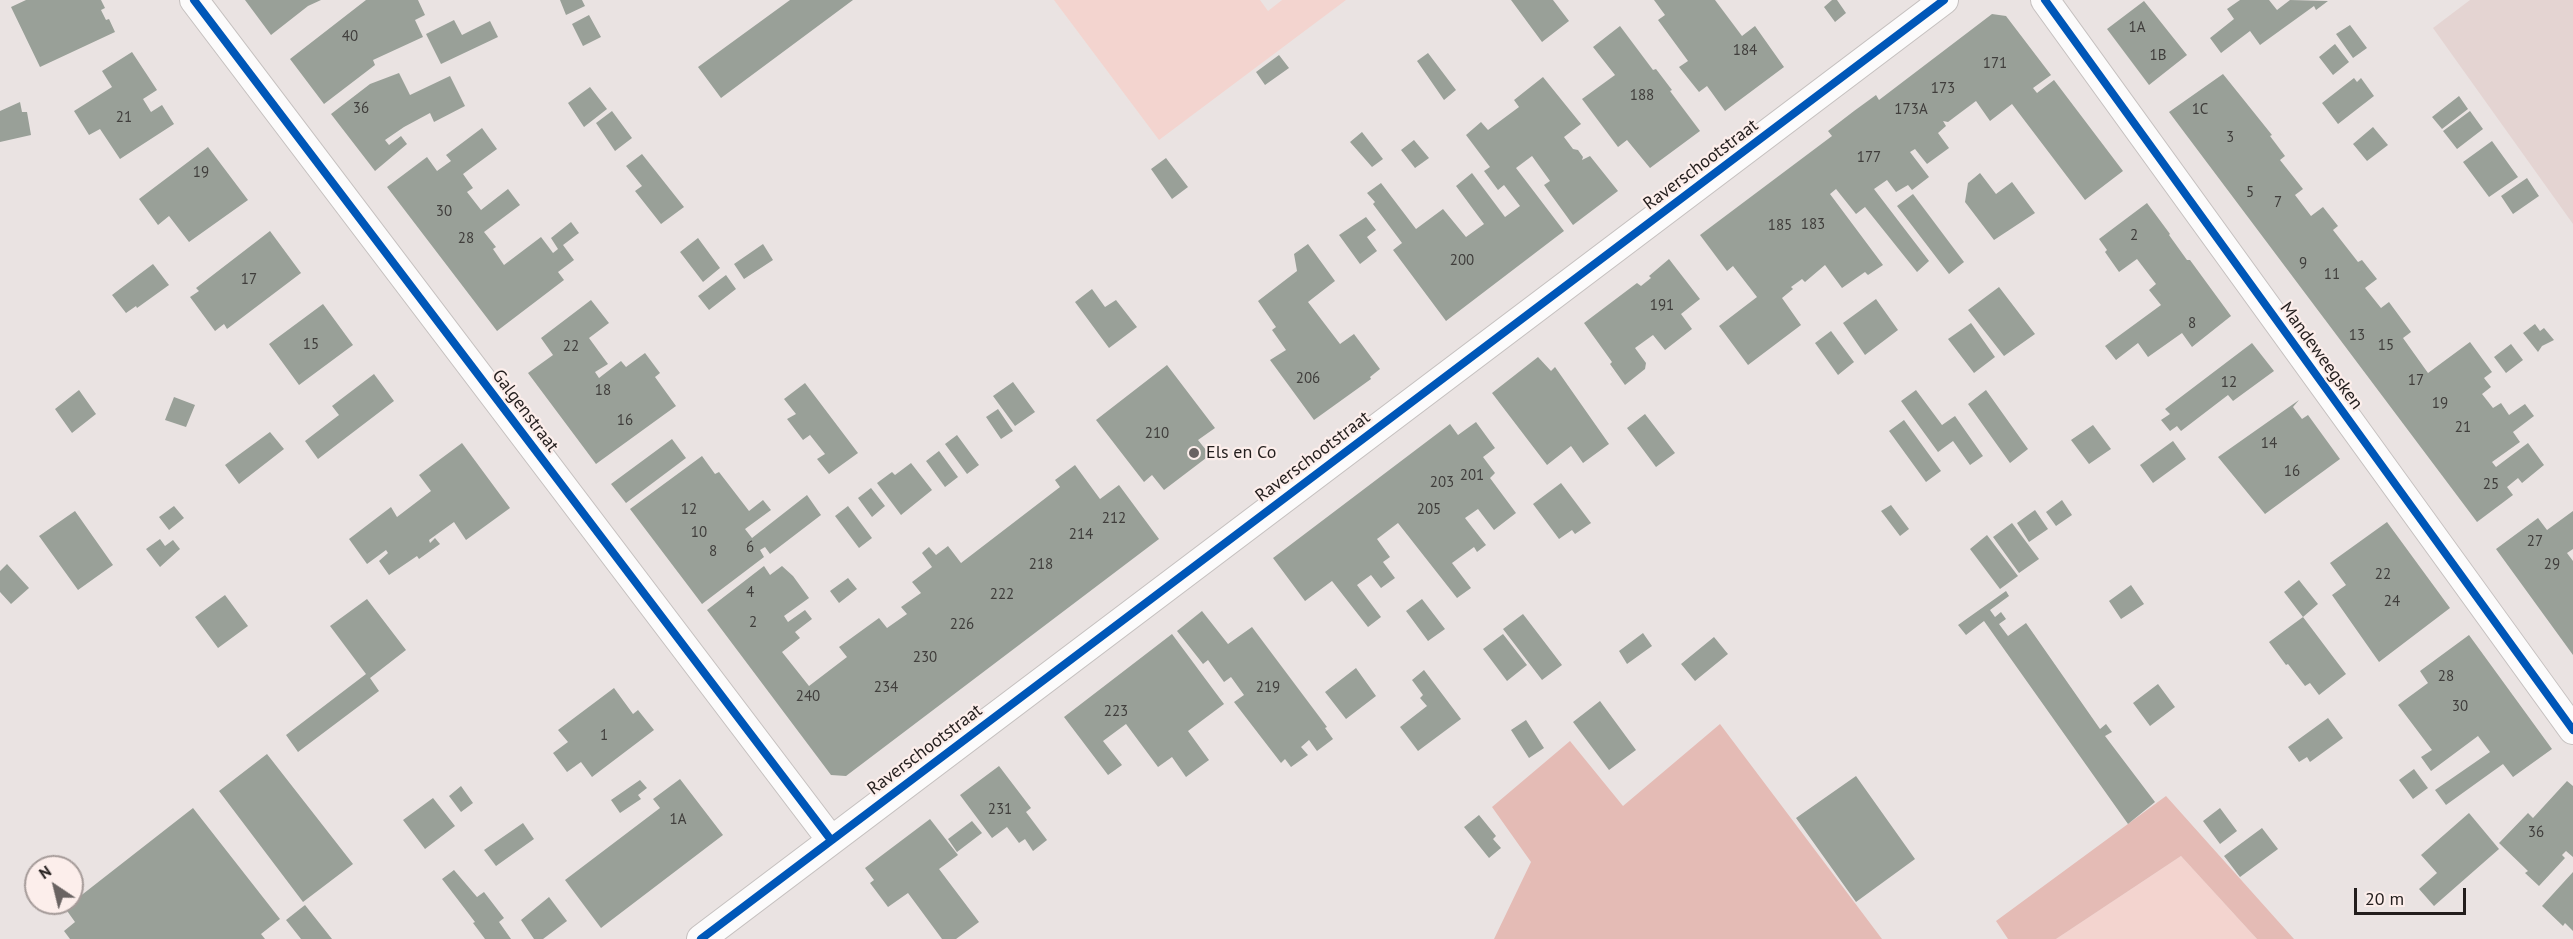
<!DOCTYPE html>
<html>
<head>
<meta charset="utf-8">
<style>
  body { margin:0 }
  #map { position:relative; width:2573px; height:939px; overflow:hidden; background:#eae3e2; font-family:"PT Sans",sans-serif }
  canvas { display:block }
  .north { position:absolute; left:24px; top:855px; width:60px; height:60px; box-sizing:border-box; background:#fceeeb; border:2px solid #a59b99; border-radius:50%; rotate:325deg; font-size:16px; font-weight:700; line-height:24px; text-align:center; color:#231e1d }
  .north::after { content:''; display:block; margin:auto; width:21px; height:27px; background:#696362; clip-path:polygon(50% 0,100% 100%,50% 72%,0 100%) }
  .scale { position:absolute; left:2354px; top:888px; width:112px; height:27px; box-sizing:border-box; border:3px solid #231e1d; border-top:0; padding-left:8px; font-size:18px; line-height:21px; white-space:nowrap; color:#231e1d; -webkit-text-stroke:4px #fceeeb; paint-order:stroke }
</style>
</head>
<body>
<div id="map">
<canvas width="2573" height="939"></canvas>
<div class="north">N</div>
<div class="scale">20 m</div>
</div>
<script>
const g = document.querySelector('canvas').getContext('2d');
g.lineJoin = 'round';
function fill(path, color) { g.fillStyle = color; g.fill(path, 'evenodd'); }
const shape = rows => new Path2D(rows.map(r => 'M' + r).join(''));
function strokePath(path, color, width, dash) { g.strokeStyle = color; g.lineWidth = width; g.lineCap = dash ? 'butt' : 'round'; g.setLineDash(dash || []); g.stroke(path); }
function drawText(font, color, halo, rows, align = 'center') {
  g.font = font + ' "PT Sans",sans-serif'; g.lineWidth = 4.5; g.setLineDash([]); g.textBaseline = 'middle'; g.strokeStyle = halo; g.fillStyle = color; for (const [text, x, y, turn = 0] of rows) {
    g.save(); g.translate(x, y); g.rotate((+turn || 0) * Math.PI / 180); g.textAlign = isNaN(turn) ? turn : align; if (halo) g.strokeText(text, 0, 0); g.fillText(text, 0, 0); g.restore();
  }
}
fill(shape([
  [2470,0,2573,0,2573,224,2433,28]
]), '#e4d4d2');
fill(shape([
  [1054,0,1260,0,1268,11,1282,0,1346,0,1159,140],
  [2181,856,2257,939,2056,939]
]), '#f3d4cf');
fill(shape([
  [1720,724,1882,939,1494,939,1531,862,1492,807,1570,741,1623,806],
  [2166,796,2294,939,2257,939,2181,856,2056,939,2008,939,1996,921]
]), '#e4bbb5');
fill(shape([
  [26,0,101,0,105,8,101,10,106,20,109,19,115,32,40,67,11,7],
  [245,0,321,0,308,6,271,35],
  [366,0,418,0,425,15,415,20,423,37,373,60,375,65,324,104,290,59],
  [560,0,582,0,585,6,566,15],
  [790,0,853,0,721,98,698,67],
  [1511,0,1553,0,1569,21,1542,42],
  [1654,0,1715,0,1742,36,1755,26,1784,67,1725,111,1707,86,1699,92,1679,67,1688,61,1658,20,1665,15],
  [1832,0,1837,0,1846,13,1835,22,1824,7],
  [2240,0,2269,0,2277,10,2290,0,2328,1,2316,10,2314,6,2260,45,2250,31,2221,53,2210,38,2234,19,2227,9],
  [2144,1,2187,55,2149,85,2107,29],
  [1992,14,2006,16,2051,75,2033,88,2037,93,2054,80,2123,171,2085,200,2012,104,1990,121,1976,101,1948,122,1943,121,1946,126,1938,133,1949,148,1927,164,1915,149,1910,152,1929,177,1912,190,1908,185,1896,192,1887,180,1874,189,1929,261,1917,272,1865,207,1856,214,1836,189,1830,194,1883,265,1868,275,1865,272,1842,288,1825,265,1805,282,1802,279,1791,287,1793,289,1782,298,1801,325,1748,365,1719,326,1757,297,1733,266,1727,271,1700,235,1832,136,1828,131,1854,111,1876,95,1879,100],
  [589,15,601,37,583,46,572,24],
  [454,20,462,35,490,21,498,37,441,64,426,34],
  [2350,25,2367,48,2353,58,2336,34],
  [1620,26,1653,70,1656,69,1672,90,1670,91,1700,131,1650,168,1627,140,1618,147,1582,99,1615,75,1593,47],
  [2335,44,2349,62,2333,75,2319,57],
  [132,52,157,90,143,99,151,112,162,105,174,124,120,159,100,129,89,135,74,111,112,87,102,71],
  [1428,53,1456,90,1444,100,1417,61],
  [1279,55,1289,68,1265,85,1256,72],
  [399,73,410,95,450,76,465,106,434,122,430,113,404,127,385,140,389,145,401,136,407,144,375,171,331,114,370,84],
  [2223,74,2272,135,2270,136,2285,156,2280,160,2303,189,2295,195,2311,216,2323,207,2338,226,2333,230,2358,262,2362,260,2377,279,2365,288,2381,308,2389,302,2411,332,2403,338,2428,373,2470,342,2492,372,2484,378,2491,387,2482,394,2493,408,2501,403,2509,415,2525,404,2534,416,2513,432,2520,442,2492,462,2496,467,2528,443,2544,465,2522,483,2518,478,2507,487,2513,495,2477,522,2169,112],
  [1543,77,1581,124,1564,137,1573,149,1578,150,1583,157,1582,160,1590,156,1618,191,1573,225,1544,185,1550,181,1532,156,1516,168,1564,231,1446,321,1393,250,1402,243,1373,204,1375,202,1367,193,1381,183,1416,229,1443,209,1466,237,1484,224,1456,186,1472,173,1505,217,1520,206,1504,185,1498,190,1484,171,1490,167,1466,135,1481,122,1488,130,1519,107,1514,100],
  [2354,78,2357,82,2361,78,2374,96,2338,124,2322,103],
  [590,87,607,109,584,127,568,103],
  [2459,96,2468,109,2442,129,2432,117],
  [20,102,22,112,27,112,31,135,0,142,0,111],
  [612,111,632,138,615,151,596,123],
  [2470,111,2483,129,2457,149,2443,131],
  [2373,127,2388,145,2367,161,2353,144],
  [482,128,497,149,463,174,473,188,467,192,481,210,508,189,520,205,484,232,496,247,493,249,504,265,541,237,553,253,558,249,551,238,571,222,579,233,563,245,574,260,558,272,564,280,497,331,387,187,427,157,437,171,451,161,446,155],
  [1362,132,1383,159,1372,167,1350,142],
  [1414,140,1429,158,1415,168,1401,150],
  [2492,141,2518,177,2489,197,2463,162],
  [208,147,248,200,189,242,169,216,158,225,139,199],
  [642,154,684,207,661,224,635,191,642,186,626,166],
  [1166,158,1188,187,1172,199,1151,169],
  [1980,173,1996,194,2012,182,2035,213,1994,240,1965,202,1968,183],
  [2527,178,2539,196,2513,214,2501,196],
  [1913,194,1964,262,1949,274,1897,206],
  [2147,203,2170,234,2169,235,2187,260,2190,260,2231,316,2192,347,2182,333,2148,357,2138,343,2116,360,2105,346,2161,305,2149,290,2156,284,2137,259,2119,272,2105,252,2107,250,2099,239],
  [1366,217,1376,230,1367,237,1377,251,1360,264,1339,235],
  [270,231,301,273,227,329,224,324,215,331,190,297,199,291,196,288],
  [698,238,720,268,703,282,680,252],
  [763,244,773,260,744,279,734,264],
  [1308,244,1335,281,1308,302,1340,344,1354,334,1380,369,1370,377,1371,379,1314,420,1270,360,1286,350,1272,330,1276,327,1258,301,1297,271,1294,254],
  [1669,259,1700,299,1681,314,1692,329,1665,350,1653,335,1635,348,1646,363,1645,369,1625,385,1610,364,1612,362,1584,323,1637,283,1641,286,1651,278,1649,276],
  [153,264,169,285,137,308,136,306,126,313,112,295],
  [726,275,736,289,709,310,698,296],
  [1999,287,2035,334,2004,356,1968,310],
  [1092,289,1105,307,1116,300,1137,327,1109,348,1075,302],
  [1876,299,1898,330,1865,355,1843,323],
  [591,300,609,323,589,338,608,364,595,372,599,378,621,361,626,367,645,353,660,373,655,377,676,406,596,464,528,373,553,355,541,338],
  [323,304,353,345,299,385,269,344],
  [1971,323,1995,357,1974,373,1948,339],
  [2535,324,2540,331,2544,328,2554,340,2542,346,2538,352,2523,333],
  [1831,331,1854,362,1838,375,1815,343],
  [2252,343,2274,371,2233,401,2228,395,2181,431,2177,426,2170,431,2161,420,2170,414,2165,409],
  [2511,344,2523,360,2506,373,2494,357],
  [1538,357,1551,371,1555,367,1609,444,1583,463,1571,446,1547,465,1492,393],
  [1167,365,1215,428,1198,440,1210,455,1164,490,1152,475,1144,482,1096,420],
  [374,374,394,401,318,459,305,441,339,415,332,406],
  [1013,382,1035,412,1015,426,993,396],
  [805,383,858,453,829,474,817,459,825,454,810,435,803,440,787,419,796,414,784,399],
  [79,390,96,414,72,433,55,409],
  [1916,390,1942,425,1955,416,1983,456,1970,465,1953,441,1938,452,1901,401],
  [1986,390,2028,449,2010,463,1968,404],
  [174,397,195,405,186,427,165,420],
  [2299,400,2293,407,2302,419,2308,415,2340,459,2265,514,2218,457],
  [998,409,1013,431,1001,439,986,417],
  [1645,414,1675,453,1656,467,1627,428],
  [1904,420,1941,471,1926,482,1889,431],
  [1476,422,1495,448,1483,457,1495,473,1490,478,1516,513,1494,530,1478,509,1465,518,1486,545,1477,552,1474,547,1452,563,1471,588,1457,598,1398,523,1377,539,1390,557,1383,562,1395,578,1381,588,1371,575,1357,585,1381,617,1368,627,1332,581,1305,601,1273,558,1450,424,1458,435],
  [2093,425,2111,449,2089,464,2071,440],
  [270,432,284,449,239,484,225,465],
  [957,435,979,465,967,474,945,444],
  [672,439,686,458,626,503,611,484],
  [2173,441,2186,459,2153,483,2140,465],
  [462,443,510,508,466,540,454,522,429,540,430,543,435,538,440,544,419,559,417,556,389,575,379,561,388,553,386,550,367,564,349,539,391,507,397,517,431,491,419,475],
  [939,451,958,477,945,487,926,461],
  [702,456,715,474,719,472,749,511,763,500,771,510,745,529,752,538,807,495,821,515,770,554,765,547,760,550,764,557,702,604,630,509],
  [911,463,932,490,901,515,877,483,892,472,895,475],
  [1075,465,1100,499,1119,485,1159,539,846,776,831,775,707,610,764,566,770,575,782,566,793,576,809,598,784,616,788,622,805,610,812,619,795,632,800,638,782,652,809,686,847,657,839,647,879,618,887,628,907,614,901,607,921,593,912,582,932,567,922,553,924,551,929,547,936,555,948,546,961,563,1060,487,1055,480],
  [1561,483,1591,523,1575,534,1572,530,1559,539,1533,504],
  [871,488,885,506,872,517,858,498],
  [2062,500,2072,515,2056,526,2046,512],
  [1891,505,1909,529,1900,536,1881,511],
  [174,506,184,518,169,530,159,517],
  [848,506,872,538,859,548,835,516],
  [2035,510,2048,529,2029,542,2017,523],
  [75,511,113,565,78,590,39,536],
  [2573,511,2573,549,2567,553,2573,561,2573,655,2496,549,2538,518,2547,530],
  [2387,522,2450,608,2379,662,2332,595,2346,585,2330,563],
  [2012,523,2039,559,2019,573,1993,537],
  [1987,535,2018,576,2000,589,1970,549],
  [160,539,165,546,173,540,180,549,160,567,146,549],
  [7,564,29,588,11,604,0,592,0,571],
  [848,578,857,589,839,603,830,591],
  [2299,580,2318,604,2303,617,2284,592],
  [2131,585,2144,604,2121,619,2109,601],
  [2006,591,2009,596,1990,610,1995,617,2001,612,2006,619,1999,624,2008,636,2026,623,2100,729,2106,724,2112,732,2105,736,2155,802,2128,824,1984,621,1966,635,1958,625],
  [225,595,248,626,218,648,195,617],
  [367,599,406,650,370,678,379,691,298,752,286,735,366,674,330,626],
  [1422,599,1445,629,1428,641,1406,611],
  [1202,611,1228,644,1252,627,1327,727,1325,728,1333,739,1317,751,1309,740,1301,747,1308,755,1291,767,1285,759,1281,763,1234,702,1244,695,1231,677,1224,682,1208,660,1203,664,1177,631],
  [1523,614,1562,665,1542,680,1503,629],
  [2303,617,2346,674,2319,695,2310,683,2305,686,2288,664,2286,665,2269,642],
  [1643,633,1652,646,1627,664,1619,651],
  [1172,634,1224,704,1188,731,1209,760,1186,777,1172,757,1158,767,1126,724,1103,741,1122,765,1108,775,1064,717],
  [1503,634,1527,665,1507,681,1483,649],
  [2469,635,2552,749,2513,777,2503,764,2446,805,2435,790,2490,752,2478,736,2431,771,2421,757,2432,750,2398,705,2428,683,2420,671],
  [1714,637,1728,654,1695,681,1681,664],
  [1356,668,1376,696,1346,719,1325,692],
  [1424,670,1461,719,1418,751,1400,727,1427,706,1420,698,1423,695,1412,680],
  [2158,684,2175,707,2150,726,2133,703],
  [614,688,633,714,638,710,654,730,592,777,581,762,567,772,553,753,568,742,558,730],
  [1600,701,1636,750,1609,770,1573,722],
  [2328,718,2343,738,2310,762,2307,757,2299,762,2288,747],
  [1526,720,1544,748,1529,758,1511,730],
  [267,754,353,864,303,902,219,791],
  [999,766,1031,808,1026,812,1047,840,1033,851,1025,839,1019,843,1007,827,992,838,960,795],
  [2414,769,2428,788,2413,799,2399,780],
  [1856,776,1915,859,1856,902,1796,818],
  [680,779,723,835,601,928,565,880,660,808,653,799],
  [640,780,647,788,638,795,641,799,620,813,611,800],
  [2567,781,2573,786,2573,857,2566,851,2562,855,2565,858,2539,886,2525,873,2528,871,2499,843,2528,813,2533,818],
  [461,786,473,803,461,812,449,796],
  [433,798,455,826,425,849,403,820],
  [193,808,280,919,261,934,265,939,70,939,64,931,75,922,65,908],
  [2220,808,2237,831,2220,844,2203,821],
  [2469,813,2499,849,2434,906,2419,889,2437,873,2421,855],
  [1479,815,1496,836,1493,839,1501,848,1489,858,1464,827],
  [930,819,958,855,939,869,979,922,956,939,942,939,908,893,888,907,870,883,874,880,865,868],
  [972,821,982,833,957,852,948,839],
  [523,823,534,839,496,866,484,850],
  [2262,828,2278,849,2240,877,2224,856],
  [454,870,477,897,484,892,504,918,499,922,511,939,485,939,473,923,475,922,442,879],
  [2573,872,2573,931,2565,923,2563,926,2542,906],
  [549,897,567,921,543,939,534,939,521,920],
  [305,905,332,939,301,939,286,920]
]), '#99a098');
const street = shape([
  [194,0,831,840],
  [2045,0,2573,730],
  [701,939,1944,0]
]);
strokePath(street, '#c5c0bf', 30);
strokePath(street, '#fcfbfb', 28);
strokePath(shape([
  [194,0,831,840],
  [2045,0,2573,730],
  [701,939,1944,0]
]), '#0057b8', 8);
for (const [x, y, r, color] of [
  [1194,453,6,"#696362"]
]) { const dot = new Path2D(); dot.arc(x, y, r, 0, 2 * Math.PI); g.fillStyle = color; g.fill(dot); strokePath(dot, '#fceeeb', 2); }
drawText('15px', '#403e3c', null, [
  ["1A",2137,28],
  ["40",350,37],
  ["184",1745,51],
  ["1B",2158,56],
  ["171",1995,64],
  ["173",1943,89],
  ["188",1642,96],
  ["36",361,109],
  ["173A",1911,110],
  ["1C",2200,110],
  ["21",124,118],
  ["3",2230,138],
  ["177",1869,158],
  ["19",201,173],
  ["5",2250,193],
  ["7",2278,203],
  ["30",444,212],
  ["183",1813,225],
  ["185",1780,226],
  ["2",2134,236],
  ["28",466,239],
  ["200",1462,261],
  ["9",2303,264],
  ["11",2332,275],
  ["17",249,280],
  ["191",1662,306],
  ["8",2192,324],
  ["13",2357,336],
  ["15",311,345],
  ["15",2386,346],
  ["22",571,347],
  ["206",1308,379],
  ["17",2416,381],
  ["12",2229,383],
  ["18",603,391],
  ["19",2440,404],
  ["16",625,421],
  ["21",2463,428],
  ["210",1157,434],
  ["14",2269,444],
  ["16",2292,472],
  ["201",1472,476],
  ["203",1442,483],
  ["25",2491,485],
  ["12",689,510],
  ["205",1429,510],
  ["212",1114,519],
  ["10",699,533],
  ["214",1081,535],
  ["27",2535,542],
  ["6",750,548],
  ["8",713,552],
  ["218",1041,565],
  ["29",2552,565],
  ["22",2383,575],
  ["4",750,593],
  ["222",1002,595],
  ["24",2392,602],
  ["2",753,623],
  ["226",962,625],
  ["230",925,658],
  ["28",2446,677],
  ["234",886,688],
  ["219",1268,688],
  ["240",808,697],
  ["30",2460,707],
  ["223",1116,712],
  ["1",604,736],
  ["231",1000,810],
  ["1A",678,820],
  ["36",2536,833]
]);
drawText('18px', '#231e1d', '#fceeeb', [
  ["Raverschootstraat",1701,165,-37],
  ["Mandeweegsken",2321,356,54],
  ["Galgenstraat",525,411,53],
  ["Raverschootstraat",1313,457,-37],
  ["Raverschootstraat",925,750,-37]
]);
drawText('18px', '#231e1d', '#fceeeb', [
  ["Els en Co",1206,453]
], 'left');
</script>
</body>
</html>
